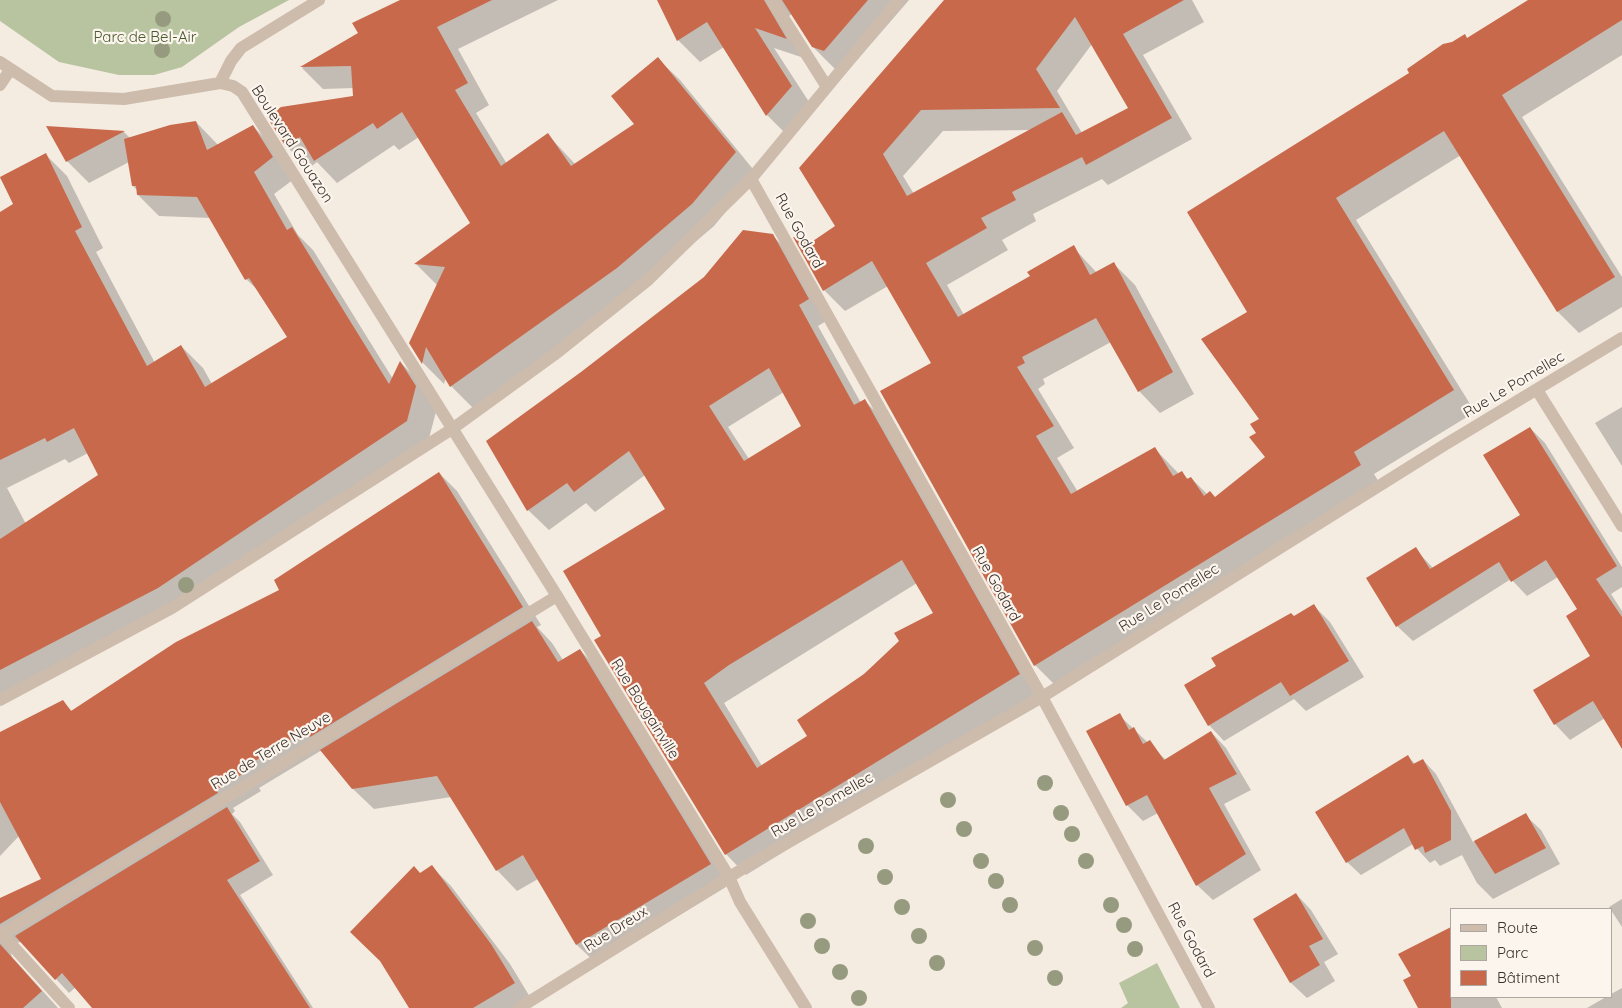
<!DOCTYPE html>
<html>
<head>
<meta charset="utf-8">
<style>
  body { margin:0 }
  #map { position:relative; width:1622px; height:1008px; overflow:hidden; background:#f4ebe1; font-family:Quicksand,sans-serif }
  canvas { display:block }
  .legend { position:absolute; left:1450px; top:908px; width:162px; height:90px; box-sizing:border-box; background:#fbf5ee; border:1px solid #aea6a0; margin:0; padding:6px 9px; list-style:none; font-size:15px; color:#3b302b }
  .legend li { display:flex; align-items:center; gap:10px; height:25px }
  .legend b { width:25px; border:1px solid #aea6a0 }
</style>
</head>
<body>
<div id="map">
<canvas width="1622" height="1008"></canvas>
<ul class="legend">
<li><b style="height:6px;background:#cdbbac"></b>Route</li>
<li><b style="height:14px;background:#b8c4a0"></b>Parc</li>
<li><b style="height:14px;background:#c8694b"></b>Bâtiment</li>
</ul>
</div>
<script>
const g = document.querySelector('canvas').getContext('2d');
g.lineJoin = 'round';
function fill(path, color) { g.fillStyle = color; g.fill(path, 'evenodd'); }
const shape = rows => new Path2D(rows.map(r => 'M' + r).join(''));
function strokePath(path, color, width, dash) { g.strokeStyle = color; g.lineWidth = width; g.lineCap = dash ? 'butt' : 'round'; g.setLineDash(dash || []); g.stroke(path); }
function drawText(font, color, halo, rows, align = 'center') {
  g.font = font + ' Quicksand,sans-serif'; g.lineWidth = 4.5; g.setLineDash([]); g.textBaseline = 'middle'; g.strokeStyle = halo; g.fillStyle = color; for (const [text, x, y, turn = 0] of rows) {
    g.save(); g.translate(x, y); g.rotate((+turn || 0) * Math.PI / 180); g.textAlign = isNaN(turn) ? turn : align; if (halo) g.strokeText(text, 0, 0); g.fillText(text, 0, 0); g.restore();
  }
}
fill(shape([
  [0,0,289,0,239,27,182,67,154,75,119,75,59,62,0,21],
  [1157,963,1180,1008,1121,1008,1128,1003,1119,983]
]), '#b8c4a0');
fill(shape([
  [403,0,558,0,458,49,489,105,476,113,507,164,548,135,576,165,636,124,658,59,680,80,757,174,714,226,639,290,473,408,451,386,446,377,444,384,423,363,410,343,437,285,416,264,471,223,419,137,399,150,394,145,337,183,317,162,309,168,287,147,269,117,355,97,354,88,323,89,302,68,359,34],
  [658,0,909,0,846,73,835,69,813,47,792,14,786,18,807,59,774,48,813,108,789,137,767,115,724,47,700,62,678,40],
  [946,0,1192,0,1204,22,1143,55,1192,139,1108,185,1102,179,1033,214,1036,221,1002,240,1008,250,947,285,964,315,1032,276,1073,247,1097,273,1114,264,1135,285,1194,394,1160,413,1139,391,1111,342,1043,379,1045,384,1038,389,1074,448,1057,458,1078,492,1155,449,1179,474,1182,473,1189,480,1191,478,1208,495,1216,498,1267,457,1257,434,1261,419,1249,313,1189,213,1532,0,1622,0,1622,55,1522,117,1622,277,1622,307,1579,333,1558,312,1461,155,1356,220,1475,412,1374,474,1382,487,1056,686,1035,665,933,363,888,286,845,311,824,290,814,243,836,226],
  [1092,44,1130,108,1082,133,1057,91],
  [1032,130,914,194,903,176,943,131],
  [196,122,218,145,253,126,274,148,294,179,274,194,298,235,313,250,393,379,401,363,422,384,437,408,428,442,180,609,0,702,0,213,15,205,0,178,45,154,67,176,103,248,96,252,155,363,181,346,203,368,212,384,289,337,262,294,246,279,211,218,159,216,138,195,137,190,133,186,129,162,89,183,67,161,48,127,124,132,130,138],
  [88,453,99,476,26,524,7,488,65,459,69,463],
  [772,235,793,256,828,320,818,326,861,403,865,401,885,421,1039,695,746,875,726,854,603,636,667,510,645,475,595,512,586,503,549,530,528,510],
  [784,392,803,427,749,459,728,427],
  [917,583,934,614,864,674,809,736,762,766,724,703],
  [1622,407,1622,466,1595,423],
  [1530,428,1545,443,1622,567,1622,587,1611,594,1622,611,1622,747,1605,718,1570,740,1555,724,1592,657,1579,610,1558,577,1527,596,1511,579,1413,641,1397,626,1415,549,1434,569,1521,515],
  [439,473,457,491,541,625,537,627,552,643,563,660,580,650,600,671,731,884,598,965,577,945,538,879,517,891,497,870,451,797,374,809,353,789,322,750,259,788,261,791,233,808,235,811,232,814,240,822,273,875,240,895,313,1008,94,1008,76,987,69,993,22,942,13,943,10,949,12,957,58,1008,0,1008,0,900,42,879,19,836,0,856,0,733,62,701,73,712,281,590],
  [1314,606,1330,622,1364,677,1306,711,1294,699,1224,741,1209,725,1294,618],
  [1119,715,1166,760,1211,732,1226,748,1251,790,1224,804,1261,870,1213,900,1197,885,1158,813,1143,821,1127,805,1088,731],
  [1408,756,1415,764,1423,760,1436,774,1473,842,1525,815,1541,830,1560,864,1493,899,1477,883,1462,855,1440,866,1435,860,1430,863,1413,844,1361,875,1347,862],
  [432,867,451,886,510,964,533,1002,522,1008,410,1008,381,960,421,874],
  [1296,894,1311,910,1338,954,1324,962,1335,981,1307,998,1291,983,1255,919],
  [1622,899,1622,927,1609,907],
  [1412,976,1451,997,1496,997,1502,1008,1420,1008],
  [1622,988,1622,1008,1587,1008,1606,997,1611,997,1611,994]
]), '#0003');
fill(shape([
  [400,0,492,0,437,27,468,83,455,90,501,166,548,133,571,166,634,124,611,96,658,57,736,152,692,204,617,268,450,387,426,347,422,364,409,343,445,267,414,264,470,223,402,112,377,129,373,123,314,161,300,137,286,147,267,117,281,107,353,96,351,66,300,67,358,33,352,23],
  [657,0,764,0,787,39,755,28,792,86,766,116,707,22,677,41],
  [782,0,868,0,824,51,812,47],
  [944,0,1184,0,1123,34,1172,118,1086,165,1082,157,1012,192,1016,200,981,218,987,228,926,263,958,317,1030,276,1027,272,1074,245,1090,275,1114,262,1173,372,1138,392,1096,318,1022,357,1025,363,1017,367,1054,426,1036,436,1071,494,1155,447,1173,476,1182,471,1187,479,1191,477,1204,496,1210,491,1215,497,1265,457,1249,437,1256,433,1250,424,1259,419,1201,339,1247,312,1187,212,1409,73,1407,69,1443,44,1452,42,1465,34,1467,38,1528,0,1622,0,1622,20,1502,95,1615,277,1557,312,1444,131,1336,198,1454,390,1354,452,1361,465,1034,666,880,391,931,363,872,261,823,291,793,237,813,241,835,226,799,168],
  [1075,17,1128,108,1076,135,1062,112,907,196,883,154,921,110,1060,108,1036,69],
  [196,121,207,150,253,125,273,157,254,172,287,230,292,227,389,384,400,361,416,386,407,421,158,588,0,670,0,539,98,475,74,428,47,442,45,438,0,460,0,212,13,204,0,177,46,153,82,227,75,231,147,366,181,345,205,387,287,337,249,278,245,280,197,197,137,195,136,186,132,186,124,139,170,125],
  [46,126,125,131,66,162],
  [743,230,773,234,809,299,799,305,854,405,865,399,1020,674,725,855,594,640,601,636,563,571,665,509,629,451,574,492,567,483,527,511,486,441,581,372,704,277],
  [769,368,801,426,744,461,709,406],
  [902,560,933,613,894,633,899,641,864,674,797,720,807,736,757,768,704,683,729,665],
  [1530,427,1617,566,1596,579,1622,617,1622,749,1593,701,1554,725,1533,690,1590,656,1566,616,1577,609,1546,560,1511,582,1499,562,1396,627,1366,578,1416,547,1430,569,1520,515,1483,455],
  [439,472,523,607,310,737,305,731,271,751,242,769,244,773,216,790,218,793,0,924,0,898,41,879,0,802,0,732,63,700,71,711,176,642,279,590,274,580],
  [1314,604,1349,661,1290,696,1281,682,1208,726,1184,685,1216,666,1211,658,1291,613,1294,616],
  [532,621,558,662,580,649,711,864,576,945,523,855,496,871,437,776,352,789,320,750],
  [1120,713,1129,730,1134,727,1143,744,1150,740,1164,760,1211,731,1237,774,1209,788,1246,854,1196,886,1147,795,1126,806,1086,731],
  [1408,755,1413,764,1423,759,1451,811,1451,840,1425,853,1423,846,1415,850,1404,828,1346,863,1315,812],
  [227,807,260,861,227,880,310,1008,92,1008,62,973,55,980,15,936],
  [1526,813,1546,848,1495,874,1474,841],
  [432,865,491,944,515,983,473,1008,409,1008,380,961,350,932,414,866,420,873],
  [1296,893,1323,939,1309,946,1320,965,1290,983,1253,919],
  [1451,927,1451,1008,1418,1008,1403,980,1411,976,1398,954],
  [0,944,42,991,23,1008,0,1008]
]), '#c8694b');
strokePath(shape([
  [772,0,827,87],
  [0,62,52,96,124,99,220,83,233,86,242,92,557,596,729,877,740,902,806,1008],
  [220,83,231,61,241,48,319,0],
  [0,85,10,70],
  [751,179,1042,697,1209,1008],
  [1537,390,1622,526],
  [0,700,172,608,452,429,554,355,648,280,751,179,899,0],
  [0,932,69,1008],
  [2,934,557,596],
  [519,1008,752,863,1042,697,1446,444,1622,338]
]), '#cdbbac', 12);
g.fillStyle = '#969b7f';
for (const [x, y] of [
  [163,19],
  [162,50],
  [186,585],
  [1045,783],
  [948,800],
  [1061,813],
  [964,829],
  [1072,834],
  [866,846],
  [981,861],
  [1086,861],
  [885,877],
  [996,881],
  [1010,905],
  [1111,905],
  [902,907],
  [808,921],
  [1124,925],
  [919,936],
  [822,946],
  [1035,948],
  [1135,949],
  [937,963],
  [840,972],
  [1055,978],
  [859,998]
]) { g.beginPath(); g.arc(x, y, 8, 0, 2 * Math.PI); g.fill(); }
drawText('15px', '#4a5a2e', '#fbf5ee', [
  ["Parc de Bel-Air",145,37]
]);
drawText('15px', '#3b302b', '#fbf5ee', [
  ["Boulevard Gouazon",292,144,57],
  ["Rue Godard",799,231,61],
  ["Rue Le Pomellec",1514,385,-31],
  ["Rue Godard",996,584,61],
  ["Rue Le Pomellec",1169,598,-32],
  ["Rue Bougainville",645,709,58],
  ["Rue de Terre Neuve",271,751,-31],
  ["Rue Le Pomellec",822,805,-30],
  ["Rue Dreux",616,929,-32],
  ["Rue Godard",1191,940,62]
]);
</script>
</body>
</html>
